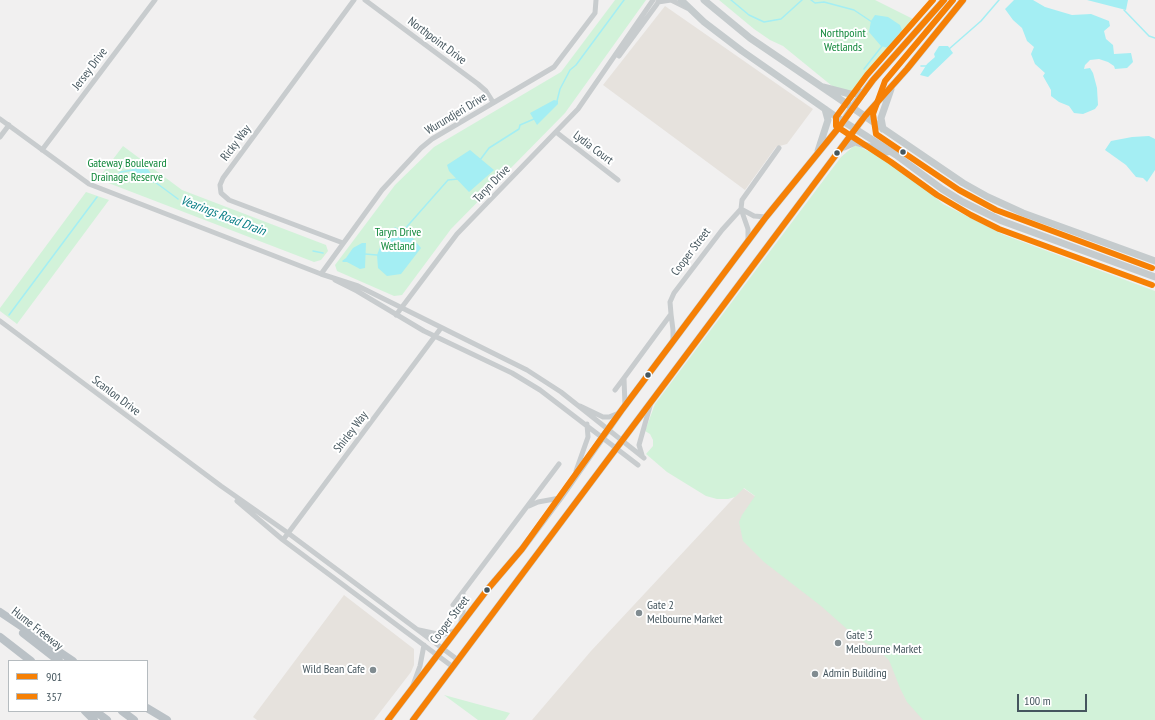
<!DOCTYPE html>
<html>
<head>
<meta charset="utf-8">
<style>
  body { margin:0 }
  #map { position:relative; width:1155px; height:720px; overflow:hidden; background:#f1f0f0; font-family:"PT Sans Narrow",sans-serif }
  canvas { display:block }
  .legend { position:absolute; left:8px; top:660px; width:140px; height:52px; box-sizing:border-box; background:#fff; border:1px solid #b5bbbf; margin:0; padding:5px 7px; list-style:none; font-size:12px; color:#45565e }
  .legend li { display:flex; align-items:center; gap:8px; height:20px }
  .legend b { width:20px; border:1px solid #b5bbbf }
  .scale { position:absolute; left:1017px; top:694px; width:70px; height:18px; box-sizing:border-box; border:2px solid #45565e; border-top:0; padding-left:5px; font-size:12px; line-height:14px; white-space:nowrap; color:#45565e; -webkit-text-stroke:3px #fff; paint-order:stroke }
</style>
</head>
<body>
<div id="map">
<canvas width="1155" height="720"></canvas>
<ul class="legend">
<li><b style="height:5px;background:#f68005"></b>901</li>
<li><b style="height:5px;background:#f68005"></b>357</li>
</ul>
<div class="scale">100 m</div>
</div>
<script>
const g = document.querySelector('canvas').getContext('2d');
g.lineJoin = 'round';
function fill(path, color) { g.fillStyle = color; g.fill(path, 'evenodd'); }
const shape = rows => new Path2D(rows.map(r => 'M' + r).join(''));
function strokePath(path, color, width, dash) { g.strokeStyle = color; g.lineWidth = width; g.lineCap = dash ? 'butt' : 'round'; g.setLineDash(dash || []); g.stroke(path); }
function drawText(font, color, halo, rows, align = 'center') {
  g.font = font + ' "PT Sans Narrow",sans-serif'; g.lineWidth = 4; g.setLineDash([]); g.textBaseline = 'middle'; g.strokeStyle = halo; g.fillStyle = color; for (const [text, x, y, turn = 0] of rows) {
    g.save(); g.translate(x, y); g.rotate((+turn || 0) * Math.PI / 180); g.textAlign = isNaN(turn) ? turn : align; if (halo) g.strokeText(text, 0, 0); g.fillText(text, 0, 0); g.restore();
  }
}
fill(shape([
  [665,6,813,109,787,144,776,147,745,190,603,85],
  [743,488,859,568,1026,720,532,720,591,651],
  [344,595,414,649,414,665,411,672,374,720,257,720,253,717]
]), '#e6e2dd');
fill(shape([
  [615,0,646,0,565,113,451,229,402,295,394,296,337,271,335,265,395,185,434,147,561,72],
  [719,0,875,0,913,19,902,35,900,33,884,33,891,51,856,91,851,90,848,99,783,46,770,40,754,29],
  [855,145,877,155,925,188,943,204,1004,235,1155,291,1155,720,923,720,907,702,900,688,889,660,879,651,856,637,821,606,764,562,743,541,739,522,742,515,755,496,744,488,735,497,728,499,717,499,706,496,667,472,646,454,653,446,653,440,650,434,645,431,655,404,841,157],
  [123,146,182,190,326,245,328,251,321,260,314,262,98,179],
  [86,192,109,200,17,324,0,311,0,308],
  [444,695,510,713,505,720,478,720]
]), '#d2f2d9');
fill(shape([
  [1014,0,1033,0,1045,7,1072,15,1091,14,1109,21,1110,26,1104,31,1106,39,1113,45,1114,54,1131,53,1133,62,1127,68,1115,69,1114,66,1108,62,1099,59,1090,60,1085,65,1084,69,1090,68,1093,73,1097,88,1098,105,1095,109,1083,114,1074,113,1069,106,1059,102,1051,96,1051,90,1043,76,1045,73,1035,64,1031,54,1034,47,1027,41,1022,28,1013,20,1005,9],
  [1087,0,1128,0,1126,10],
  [875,15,888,17,900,25,902,30,888,48,881,46,869,32,871,21],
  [939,46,948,46,953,53,928,77,920,75,927,64,935,57,934,54],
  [554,100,558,101,558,104,537,125,530,113],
  [1149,136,1155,139,1155,170,1147,182,1143,178,1136,177,1126,165,1105,150,1111,141,1132,137],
  [470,150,494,170,469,192,449,171,447,165],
  [140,159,153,176,156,183,148,182,129,174],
  [212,210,232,214,235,220,226,223,214,219,207,213],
  [395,227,411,236,421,248,401,274,387,276,378,268,377,255,382,242],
  [362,243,366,243,365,268,360,269,347,262,343,262,342,261,346,258,353,248]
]), '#a4eef3');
strokePath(shape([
  [731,0,749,15,764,22,781,19,802,0],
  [811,0,815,3,824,2,854,10,872,22],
  [1124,10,1149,36,1155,38],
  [949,49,981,21,999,0],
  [921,66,927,66],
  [864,69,882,46],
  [557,101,560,89,570,70,576,65,624,0],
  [480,160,489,148,519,129,520,125,534,119],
  [108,182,121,172,133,170],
  [155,182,178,199],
  [186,203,209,213],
  [233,220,261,231],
  [403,231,448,180,458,179],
  [313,251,323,253],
  [365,254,377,255],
  [9,315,97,197]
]), '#a4eef3', 1.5);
strokePath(shape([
  [365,0,478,84,486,91,493,102],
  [658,2,671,0,687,8],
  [619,56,660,0],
  [0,119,89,184,321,274,358,286,527,370,561,392,644,458],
  [556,132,618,180],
  [0,137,9,125],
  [42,150,155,0],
  [741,209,754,216,766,217],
  [748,240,748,229,741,209,742,200,779,148],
  [343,243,229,200,221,193,220,185,223,178,354,0],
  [321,274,382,190,421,148,432,139,554,67,595,13,596,0],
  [335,280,357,291,424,331,512,373,540,390,638,465],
  [671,314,673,330,673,340],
  [396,315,457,234,578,109,653,0],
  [0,321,221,486,288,533,458,660],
  [615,390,624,378],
  [580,406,603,417,609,417,619,413],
  [625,406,624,378,671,314,670,302,674,293,722,230,741,209],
  [642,455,639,445,650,406],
  [576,471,588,437,587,424],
  [237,501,283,540,453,667],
  [529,506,538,502,560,498],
  [283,540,441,328],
  [453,605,559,464],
  [461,621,463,613,463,593],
  [419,630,442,635,454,631],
  [413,685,420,666,424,645]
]), '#c8ccce', 5);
strokePath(shape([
  [681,0,704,22,742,51,835,116,896,155,942,189,963,202,1002,221,1155,277],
  [704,0,750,38,963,183,988,197,1023,213,1155,261],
  [823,87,850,94,864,92],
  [883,129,881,118,891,89],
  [844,147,855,142,887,152],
  [818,151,828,120,825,109],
  [388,720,487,590,522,549,560,498,621,411,766,217,840,126,856,102,873,80,944,0],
  [413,720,865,116,907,69,963,0]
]), '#c5cbcd', 7);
strokePath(shape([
  [0,612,73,661],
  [23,633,59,661],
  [0,637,31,661],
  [147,708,167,720],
  [85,711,94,720],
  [95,711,107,720],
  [122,711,134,720]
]), '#bac1c6', 8);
strokePath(shape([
  [388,720,487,590,522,549,621,411,766,217,840,126,873,80,944,0],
  [413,720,865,116,907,69,963,0]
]), '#f68005', 6);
strokePath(shape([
  [933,0,867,75,836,117,836,126,891,162,937,195,971,215,999,229,1152,285],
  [953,0,885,81,873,114,876,134,959,190,996,210,1152,268]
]), '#f68005', 6);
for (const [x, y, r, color] of [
  [903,152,3.5,"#45565e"],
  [837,153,3.5,"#45565e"],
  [648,375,3.5,"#45565e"],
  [487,590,3.5,"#45565e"],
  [639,613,4,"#818c91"],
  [838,643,4,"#818c91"],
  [373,670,4,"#818c91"],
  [815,674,4,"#818c91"]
]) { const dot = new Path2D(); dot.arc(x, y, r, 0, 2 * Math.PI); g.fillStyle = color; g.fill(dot); strokePath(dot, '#fff', 1.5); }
drawText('12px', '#0f8739', '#fff', [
  ["Northpoint",843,34],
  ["Wetlands",843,48],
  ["Gateway Boulevard",127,164],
  ["Drainage Reserve",127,178],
  ["Taryn Drive",398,233],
  ["Wetland",398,247]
]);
drawText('12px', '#45565e', '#fff', [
  ["Northpoint Drive",437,41,37],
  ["Jersey Drive",90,69,-53],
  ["Wurundjeri Drive",456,114,-31],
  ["Ricky Way",236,143,-53],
  ["Lydia Court",593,148,37],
  ["Taryn Drive",492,184,-46],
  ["Cooper Street",691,252,-53],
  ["Scanlon Drive",116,396,37],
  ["Shirley Way",351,432,-53],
  ["Cooper Street",450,620,-53],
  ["Hume Freeway",37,629,38]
]);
drawText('12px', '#45565e', '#fff', [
  ["Gate 2",647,606],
  ["Melbourne Market",647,620],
  ["Gate 3",846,636],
  ["Melbourne Market",846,650],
  ["Wild Bean Cafe",365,670,"right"],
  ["Admin Building",823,674]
], 'left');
drawText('italic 13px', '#057d85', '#fff', [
  ["Vearings Road Drain",223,216,21]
]);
</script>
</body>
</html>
